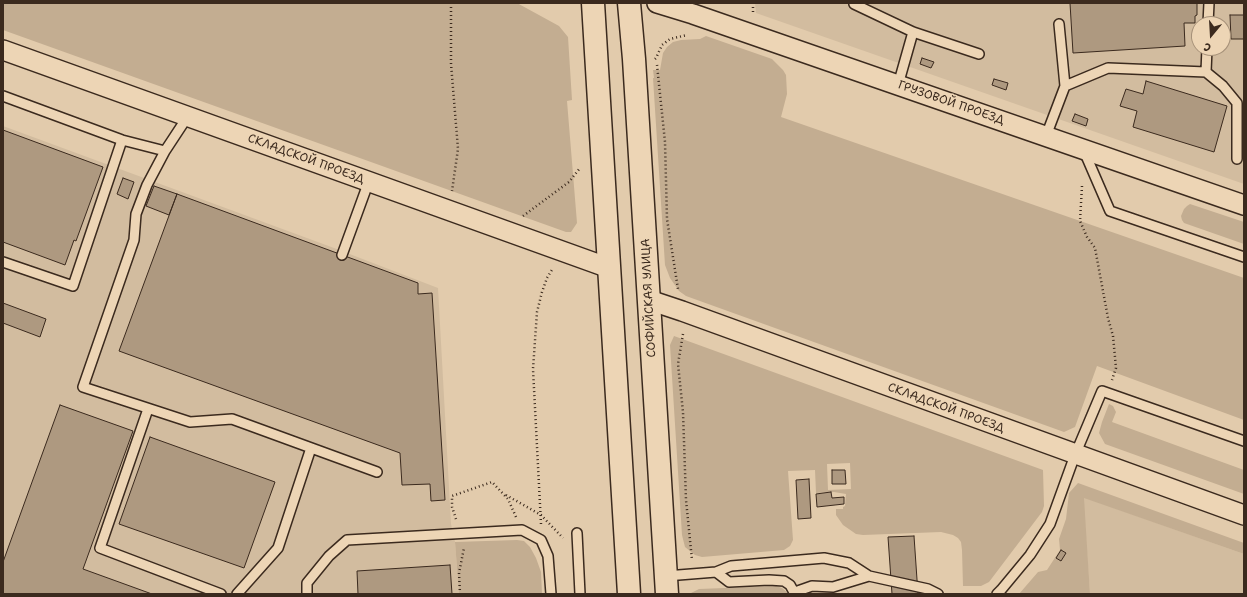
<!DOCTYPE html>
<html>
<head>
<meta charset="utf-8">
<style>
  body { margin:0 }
  #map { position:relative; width:1247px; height:597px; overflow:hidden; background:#e2cbac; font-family:"Shantell Sans",sans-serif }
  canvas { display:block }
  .frame { position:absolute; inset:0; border:4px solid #3b2a1e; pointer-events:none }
  .north { position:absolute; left:1191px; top:16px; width:40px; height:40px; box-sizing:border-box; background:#edd5b5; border:1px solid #a69179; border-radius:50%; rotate:198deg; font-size:11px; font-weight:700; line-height:16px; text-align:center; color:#3b2a1e }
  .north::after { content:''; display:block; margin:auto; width:14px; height:18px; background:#3b2a1e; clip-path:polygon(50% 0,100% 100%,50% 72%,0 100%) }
</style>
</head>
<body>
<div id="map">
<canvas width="1247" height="597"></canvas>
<div class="frame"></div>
<div class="north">С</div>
</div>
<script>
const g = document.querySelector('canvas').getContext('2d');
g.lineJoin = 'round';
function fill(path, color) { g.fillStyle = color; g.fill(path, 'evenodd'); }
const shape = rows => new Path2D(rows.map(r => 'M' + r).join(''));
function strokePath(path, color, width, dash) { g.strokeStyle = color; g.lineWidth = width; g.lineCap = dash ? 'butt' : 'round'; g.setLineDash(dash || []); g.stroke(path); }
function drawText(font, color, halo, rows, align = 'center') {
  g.font = font + ' "Shantell Sans",sans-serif'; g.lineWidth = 3; g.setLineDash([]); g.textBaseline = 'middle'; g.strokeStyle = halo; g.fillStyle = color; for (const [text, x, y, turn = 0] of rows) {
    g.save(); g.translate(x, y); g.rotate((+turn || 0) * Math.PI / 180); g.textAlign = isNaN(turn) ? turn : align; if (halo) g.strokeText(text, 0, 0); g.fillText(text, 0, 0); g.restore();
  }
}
fill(shape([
  [755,3,1244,3,1244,184,756,13],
  [1199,24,1223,24,1223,48,1199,48],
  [3,126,334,248,438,288,451,524,455,542,459,594,3,594],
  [1083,497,1244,554,1244,594,1090,594]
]), '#d2bc9f');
fill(shape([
  [3,3,517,3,559,26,568,37,572,100,567,101,577,223,571,232,566,232,3,30],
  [706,36,772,59,783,70,786,75,787,94,781,117,1244,278,1244,420,1097,366,1075,427,1064,432,686,296,679,291,670,278,665,265,653,78,654,78,653,70,660,70,663,53,667,47,673,42,681,40,700,39],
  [1190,204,1244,222,1244,244,1184,223,1182,220,1181,216,1184,209,1187,206],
  [674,336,1043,470,1044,506,1042,512,989,582,981,586,963,586,962,550,961,542,958,538,953,535,941,532,863,535,856,534,843,525,836,515,836,509,843,509,843,507,845,506,846,494,834,492,816,493,815,470,788,471,793,540,790,546,784,550,702,557,695,555,685,547,682,535,670,345],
  [850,463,851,489,828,490,827,464],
  [1109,404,1113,406,1116,412,1112,422,1244,470,1244,494,1105,444,1099,433,1102,422],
  [1078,483,1244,543,1244,554,1084,498,1090,594,1019,594,1038,572,1047,570,1060,550,1059,539,1066,519,1069,493],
  [517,540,524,541,530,547,536,558,541,572,542,594,459,594,455,542],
  [776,586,782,588,789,594,689,594,699,589]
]), '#c3ad91');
const building = shape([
  [1070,3,1197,3,1197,15,1195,16,1195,23,1184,23,1185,46,1073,53,1070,3],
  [1230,15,1244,15,1244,39,1231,39,1230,15],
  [922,58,934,62,931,68,920,64,922,58],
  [994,79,1008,83,1006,90,992,85,994,79],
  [1146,81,1227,106,1214,152,1133,127,1137,111,1120,106,1126,89,1143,94,1146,81],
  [1075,114,1088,119,1086,126,1072,121,1075,114],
  [3,130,103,167,76,241,74,240,65,265,3,242,3,130],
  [123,178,134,182,128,199,117,194,123,178],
  [154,186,177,194,169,215,146,206,154,186],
  [177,194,418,283,418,294,432,293,445,500,431,501,430,484,402,485,400,453,119,351,177,194],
  [3,303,46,319,40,337,3,323,3,303],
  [60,405,133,431,83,569,152,594,3,594,3,562,60,405],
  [150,437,275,482,244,568,119,524,150,437],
  [832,470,845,470,846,484,832,484,832,470],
  [809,479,811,518,798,519,796,480,809,479],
  [831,492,832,498,844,497,844,504,817,507,816,494,831,492],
  [914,536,918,594,892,594,888,537,914,536],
  [1061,550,1066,553,1061,561,1056,558,1061,550],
  [450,565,452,594,358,594,357,571,450,565]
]);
fill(building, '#ae9980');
strokePath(building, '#3b2a1e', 1);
const service = shape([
  [854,4,913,32,979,54],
  [1059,24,1065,86],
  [1208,24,1209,3],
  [1206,72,1223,86,1237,103,1237,159],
  [898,85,913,32],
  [3,96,122,140,165,151],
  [188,116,165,151,147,185,136,214,134,240,83,387,190,422,232,419,377,472],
  [1046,136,1065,86,1108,68,1206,72,1207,48],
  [1084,151,1110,211,1244,257],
  [342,255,369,181],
  [3,262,73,286,122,140],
  [148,409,100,548,221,594],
  [577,533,580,594],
  [716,572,729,582,769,580,784,581,790,585,795,594],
  [666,576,716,572,731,566,824,558,849,563,869,576,928,589,938,594],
  [795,592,812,586,833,587,869,576],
  [237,594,278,548,311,448],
  [307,594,307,583,329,556,347,540,522,530,541,540,548,556,551,594],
  [997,594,1001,590,1030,555,1050,524,1075,455,1102,391,1244,441]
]);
const minor = shape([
  [657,3,693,14,1244,205],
  [3,50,609,268],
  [649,300,682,311,1244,515]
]);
const primary = shape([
  [593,3,629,594],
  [629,3,634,59,667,594]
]);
strokePath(service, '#3b2a1e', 12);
strokePath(minor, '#3b2a1e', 22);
strokePath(primary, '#3b2a1e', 25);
strokePath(shape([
  [451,3,451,64,458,149,452,191],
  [753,3,753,14],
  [655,59,656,58,662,45,670,39,687,35],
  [657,65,665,142,667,219,678,289],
  [1082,186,1080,221,1087,237,1095,248,1108,318,1113,336,1116,368,1112,380],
  [523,216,569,182,580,168],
  [683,334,678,364,683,412,686,500,692,560],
  [506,495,541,515,563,538],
  [456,519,452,507,452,496,492,482,508,499,516,517],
  [541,524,533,369,537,312,542,292,547,278,553,268],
  [460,594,459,573,464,548]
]), '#3b2a1e', 2.5, [1, 3]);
strokePath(service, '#edd5b5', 9);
strokePath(minor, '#edd5b5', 19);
strokePath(primary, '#edd5b5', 22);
drawText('12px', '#3b2a1e', '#edd5b5', [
  ["ГРУЗОВОЙ ПРОЕЗД",951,103,19],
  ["СКЛАДСКОЙ ПРОЕЗД",306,159,20],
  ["СОФИЙСКАЯ УЛИЦА",649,298,-93],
  ["СКЛАДСКОЙ ПРОЕЗД",946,408,20]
]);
</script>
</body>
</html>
